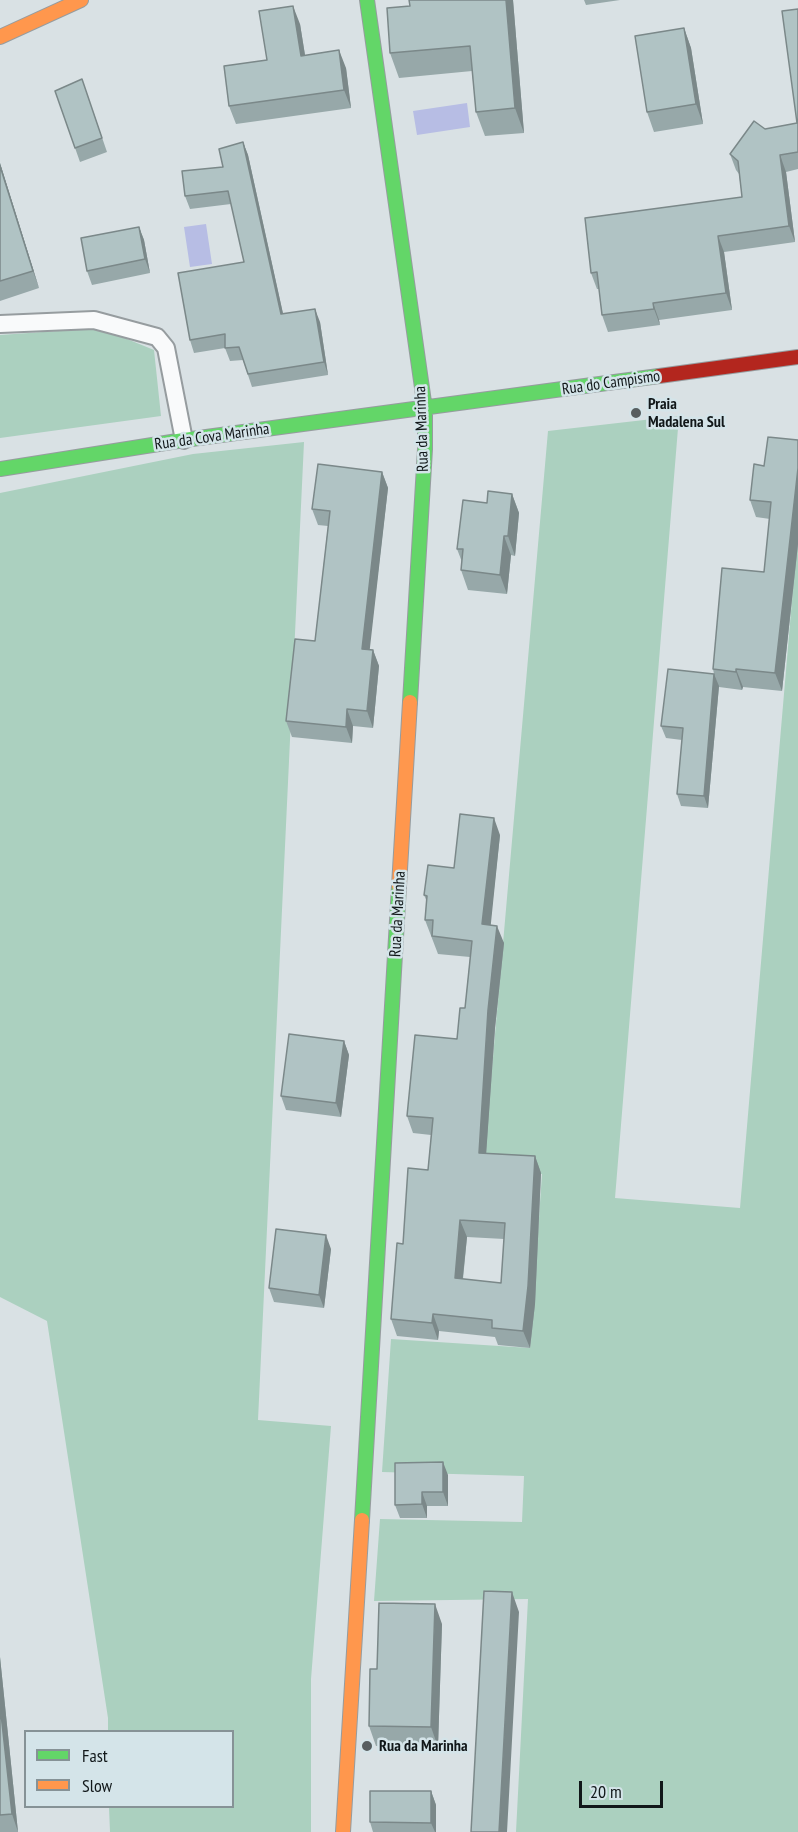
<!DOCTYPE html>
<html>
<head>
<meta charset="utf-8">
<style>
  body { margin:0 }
  #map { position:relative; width:798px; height:1832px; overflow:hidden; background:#d9e1e4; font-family:"PT Sans Narrow",sans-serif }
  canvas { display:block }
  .legend { position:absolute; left:24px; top:1730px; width:210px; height:78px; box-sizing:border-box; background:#d4e4e9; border:2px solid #869296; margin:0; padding:8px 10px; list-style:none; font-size:18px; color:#111719 }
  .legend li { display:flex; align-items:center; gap:12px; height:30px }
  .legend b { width:30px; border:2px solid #869296 }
  .scale { position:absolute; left:579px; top:1781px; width:84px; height:27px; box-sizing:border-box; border:3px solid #111719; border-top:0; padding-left:8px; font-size:18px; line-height:21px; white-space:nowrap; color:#111719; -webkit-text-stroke:4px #d4e4e9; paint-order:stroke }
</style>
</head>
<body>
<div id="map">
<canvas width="798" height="1832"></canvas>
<ul class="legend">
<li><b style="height:8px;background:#63d668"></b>Fast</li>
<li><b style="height:8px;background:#ff974d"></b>Slow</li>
</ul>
<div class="scale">20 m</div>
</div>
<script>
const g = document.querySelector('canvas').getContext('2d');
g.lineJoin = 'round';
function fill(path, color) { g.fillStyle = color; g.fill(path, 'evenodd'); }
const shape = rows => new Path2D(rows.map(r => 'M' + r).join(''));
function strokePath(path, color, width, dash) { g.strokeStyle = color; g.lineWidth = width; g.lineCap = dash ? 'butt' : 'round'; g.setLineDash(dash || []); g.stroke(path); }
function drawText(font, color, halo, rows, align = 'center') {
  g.font = font + ' "PT Sans Narrow",sans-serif'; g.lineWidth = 5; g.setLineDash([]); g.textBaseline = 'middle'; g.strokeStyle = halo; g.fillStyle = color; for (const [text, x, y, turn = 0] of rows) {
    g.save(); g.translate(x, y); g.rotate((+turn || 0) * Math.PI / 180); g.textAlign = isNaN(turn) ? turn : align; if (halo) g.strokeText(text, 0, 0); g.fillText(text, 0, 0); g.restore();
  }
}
fill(shape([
  [100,328,154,350,161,416,0,438,0,335],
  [679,416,615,1198,740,1208,798,530,798,1832,516,1832,528,1599,374,1601,380,1519,522,1522,524,1476,382,1472,391,1339,530,1348,542,1174,483,1171,548,431],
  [304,442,258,1420,331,1426,311,1679,311,1832,110,1832,109,1807,232,1806,232,1732,108,1731,108,1718,47,1321,0,1297,0,493,193,454]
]), '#abd0bf');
fill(shape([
  [467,103,470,127,417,135,413,111],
  [206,224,212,264,190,267,184,227]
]), '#b7bde4');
const lane = shape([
  [0,324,94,320,157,337,166,348,184,440]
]);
const fast = shape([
  [367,0,425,409,425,449,410,702],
  [0,469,184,440,659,376],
  [362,1520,399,886]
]);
const slow = shape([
  [0,37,81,0],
  [399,886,410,702],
  [343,1832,362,1520]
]);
const jam = shape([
  [659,376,798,357]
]);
strokePath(lane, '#969c9f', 20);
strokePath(fast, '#969c9f', 16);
strokePath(slow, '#969c9f', 16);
strokePath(jam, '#969c9f', 16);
strokePath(lane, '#f9fafb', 16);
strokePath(fast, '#63d668', 14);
strokePath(slow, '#ff974d', 14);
strokePath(jam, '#b3261e', 14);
fill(shape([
  [513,0,524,133,485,136,476,112,472,71,399,78,390,53],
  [584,0,620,0,586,5],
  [798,9,798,169,786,172,795,242,724,252,732,310,659,320,660,325,608,332,602,315,599,289,597,289,591,273,742,197,739,174,736,170,730,154,765,129,797,123],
  [300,24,305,55,346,68,351,108,236,124,229,106,267,60],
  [684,28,691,48,703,124,654,132,647,112],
  [82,79,107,152,80,162,55,91],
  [243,142,248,155,283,314,320,322,328,375,252,387,243,360,230,361,225,348,194,353,190,340,244,262,231,204,190,209,185,196,223,167],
  [0,163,39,288,0,301],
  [139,227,144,240,150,273,92,285,87,271],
  [798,440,798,544,782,691,743,687,742,690,719,687,719,686,708,808,681,806,677,794,682,740,666,738,661,726,714,674,713,669,764,572,770,519,756,517,750,500,764,466],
  [382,472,388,488,369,649,373,650,379,666,373,728,353,726,352,743,292,737,286,721,315,641,328,526,318,525,312,509],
  [512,494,519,513,515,556,511,555,507,594,468,590,461,570,462,562,457,549,487,503],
  [500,835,490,925,504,943,495,1028,486,1153,535,1156,541,1173,535,1304,530,1348,498,1345,495,1337,439,1331,438,1340,397,1336,391,1319,403,1244,428,1170,431,1135,413,1133,407,1116,457,1039,465,1008,470,957,438,954,425,920,427,902,424,895,454,868],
  [467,1237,504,1239,501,1283,463,1279],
  [344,1041,349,1055,341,1117,286,1110,281,1096],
  [331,1249,324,1308,274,1302,269,1288],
  [448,1475,448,1506,427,1506,427,1518,400,1518,395,1505],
  [442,1624,438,1747,376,1746,369,1726],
  [0,1657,18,1832,0,1832],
  [431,1791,436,1805,436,1832,373,1832,370,1822]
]), '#97a8a9');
fill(shape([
  [506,0,513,0,524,133,515,108],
  [293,6,300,24,308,74,301,56],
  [684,28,691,48,703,124,696,104],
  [339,50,346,68,351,108,344,90],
  [243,142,248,155,286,327,281,314],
  [780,155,786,172,795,242,789,226],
  [0,163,39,288,33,271,0,166],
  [139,227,144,240,150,273,145,259],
  [718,236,724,252,732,310,726,293],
  [653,303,659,320,660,325,654,309],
  [315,309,320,322,328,375,324,362],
  [798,468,798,544,782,691,775,673],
  [382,472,388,488,368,665,362,649],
  [512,494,519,513,515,556,508,536],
  [504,536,511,555,507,594,500,575],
  [373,650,379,666,373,728,367,711],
  [736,669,743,687,742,690,736,672],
  [714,674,719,686,708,808,704,796],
  [347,709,353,726,352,743,346,727],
  [494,818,500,835,489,942,482,924],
  [497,926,504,943,495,1028,485,1170,479,1153,488,1010],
  [344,1041,349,1055,341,1117,336,1103],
  [535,1156,541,1173,535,1304,530,1348,523,1331],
  [460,1220,467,1237,461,1295,455,1278],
  [326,1235,331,1249,324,1308,319,1295],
  [433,1314,439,1331,438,1340,432,1323],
  [443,1462,448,1475,448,1506,443,1492],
  [422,1492,427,1506,427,1518,422,1504],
  [512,1592,519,1612,507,1832,499,1832],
  [435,1604,442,1624,438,1747,431,1727],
  [0,1657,18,1832,12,1814,0,1705],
  [431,1791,436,1805,436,1832,435,1832,431,1823]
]), '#7b8889');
const building = shape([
  [409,0,506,0,515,108,476,112,470,46,390,53,387,8,410,6,409,0],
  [293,6,301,56,339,50,344,90,229,106,224,66,267,60,259,11,293,6],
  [798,9,798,152,780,155,789,226,718,236,726,293,653,303,654,309,602,315,597,272,591,273,585,218,742,197,738,161,730,154,754,121,765,129,797,123,782,11,798,9],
  [684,28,696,104,647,112,635,36,684,28],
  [82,79,102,138,75,148,55,91,82,79],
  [243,142,281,314,315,309,324,362,248,374,239,347,225,348,225,334,190,340,178,273,244,262,228,191,185,196,182,171,223,167,219,149,243,142],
  [0,166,33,271,0,281,0,166],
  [139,227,145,259,87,271,81,238,139,227],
  [768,437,798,440,798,468,775,673,736,669,736,672,713,669,722,568,764,572,771,502,750,500,754,464,764,466,768,437],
  [318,464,382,472,362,649,373,650,367,711,347,709,346,727,286,721,295,639,315,641,330,511,312,509,318,464],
  [488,491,512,494,508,536,504,536,500,575,461,570,463,549,457,549,463,500,487,503,488,491],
  [668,669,714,674,704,796,677,794,683,728,661,726,668,669],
  [460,814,494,818,482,924,497,926,488,1010,479,1153,535,1156,528,1286,523,1331,492,1328,492,1320,433,1314,432,1323,391,1319,397,1243,403,1244,408,1168,428,1170,433,1118,407,1116,415,1035,457,1039,460,1008,465,1008,472,941,432,936,433,920,425,920,427,896,424,895,428,865,454,868,460,814],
  [460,1220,505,1223,501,1283,455,1278,460,1220],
  [289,1034,344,1041,336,1103,281,1096,289,1034],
  [276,1229,326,1235,319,1295,269,1288,276,1229],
  [443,1462,443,1492,422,1492,422,1504,395,1505,395,1463,443,1462],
  [484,1591,512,1592,499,1832,471,1832,484,1591],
  [379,1603,435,1604,431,1727,369,1726,370,1669,377,1669,379,1603],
  [0,1705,12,1814,0,1815,0,1705],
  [370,1791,431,1791,431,1823,370,1822,370,1791]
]);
fill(building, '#b0c3c4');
strokePath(building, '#7b8889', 1.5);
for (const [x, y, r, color] of [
  [636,413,6,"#575e60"],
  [367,1746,6,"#575e60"]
]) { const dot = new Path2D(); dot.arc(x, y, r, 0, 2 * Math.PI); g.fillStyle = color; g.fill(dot); strokePath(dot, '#d4e4e9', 2); }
drawText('16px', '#111719', '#d4e4e9', [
  ["Rua do Campismo",611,383,-8],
  ["Rua da Marinha",422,429,-92],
  ["Rua da Cova Marinha",212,437,-8],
  ["Rua da Marinha",398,914,-87]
]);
drawText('bold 16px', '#111719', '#d4e4e9', [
  ["Praia",648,404],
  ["Madalena Sul",648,422],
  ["Rua da Marinha",379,1746]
], 'left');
</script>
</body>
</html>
